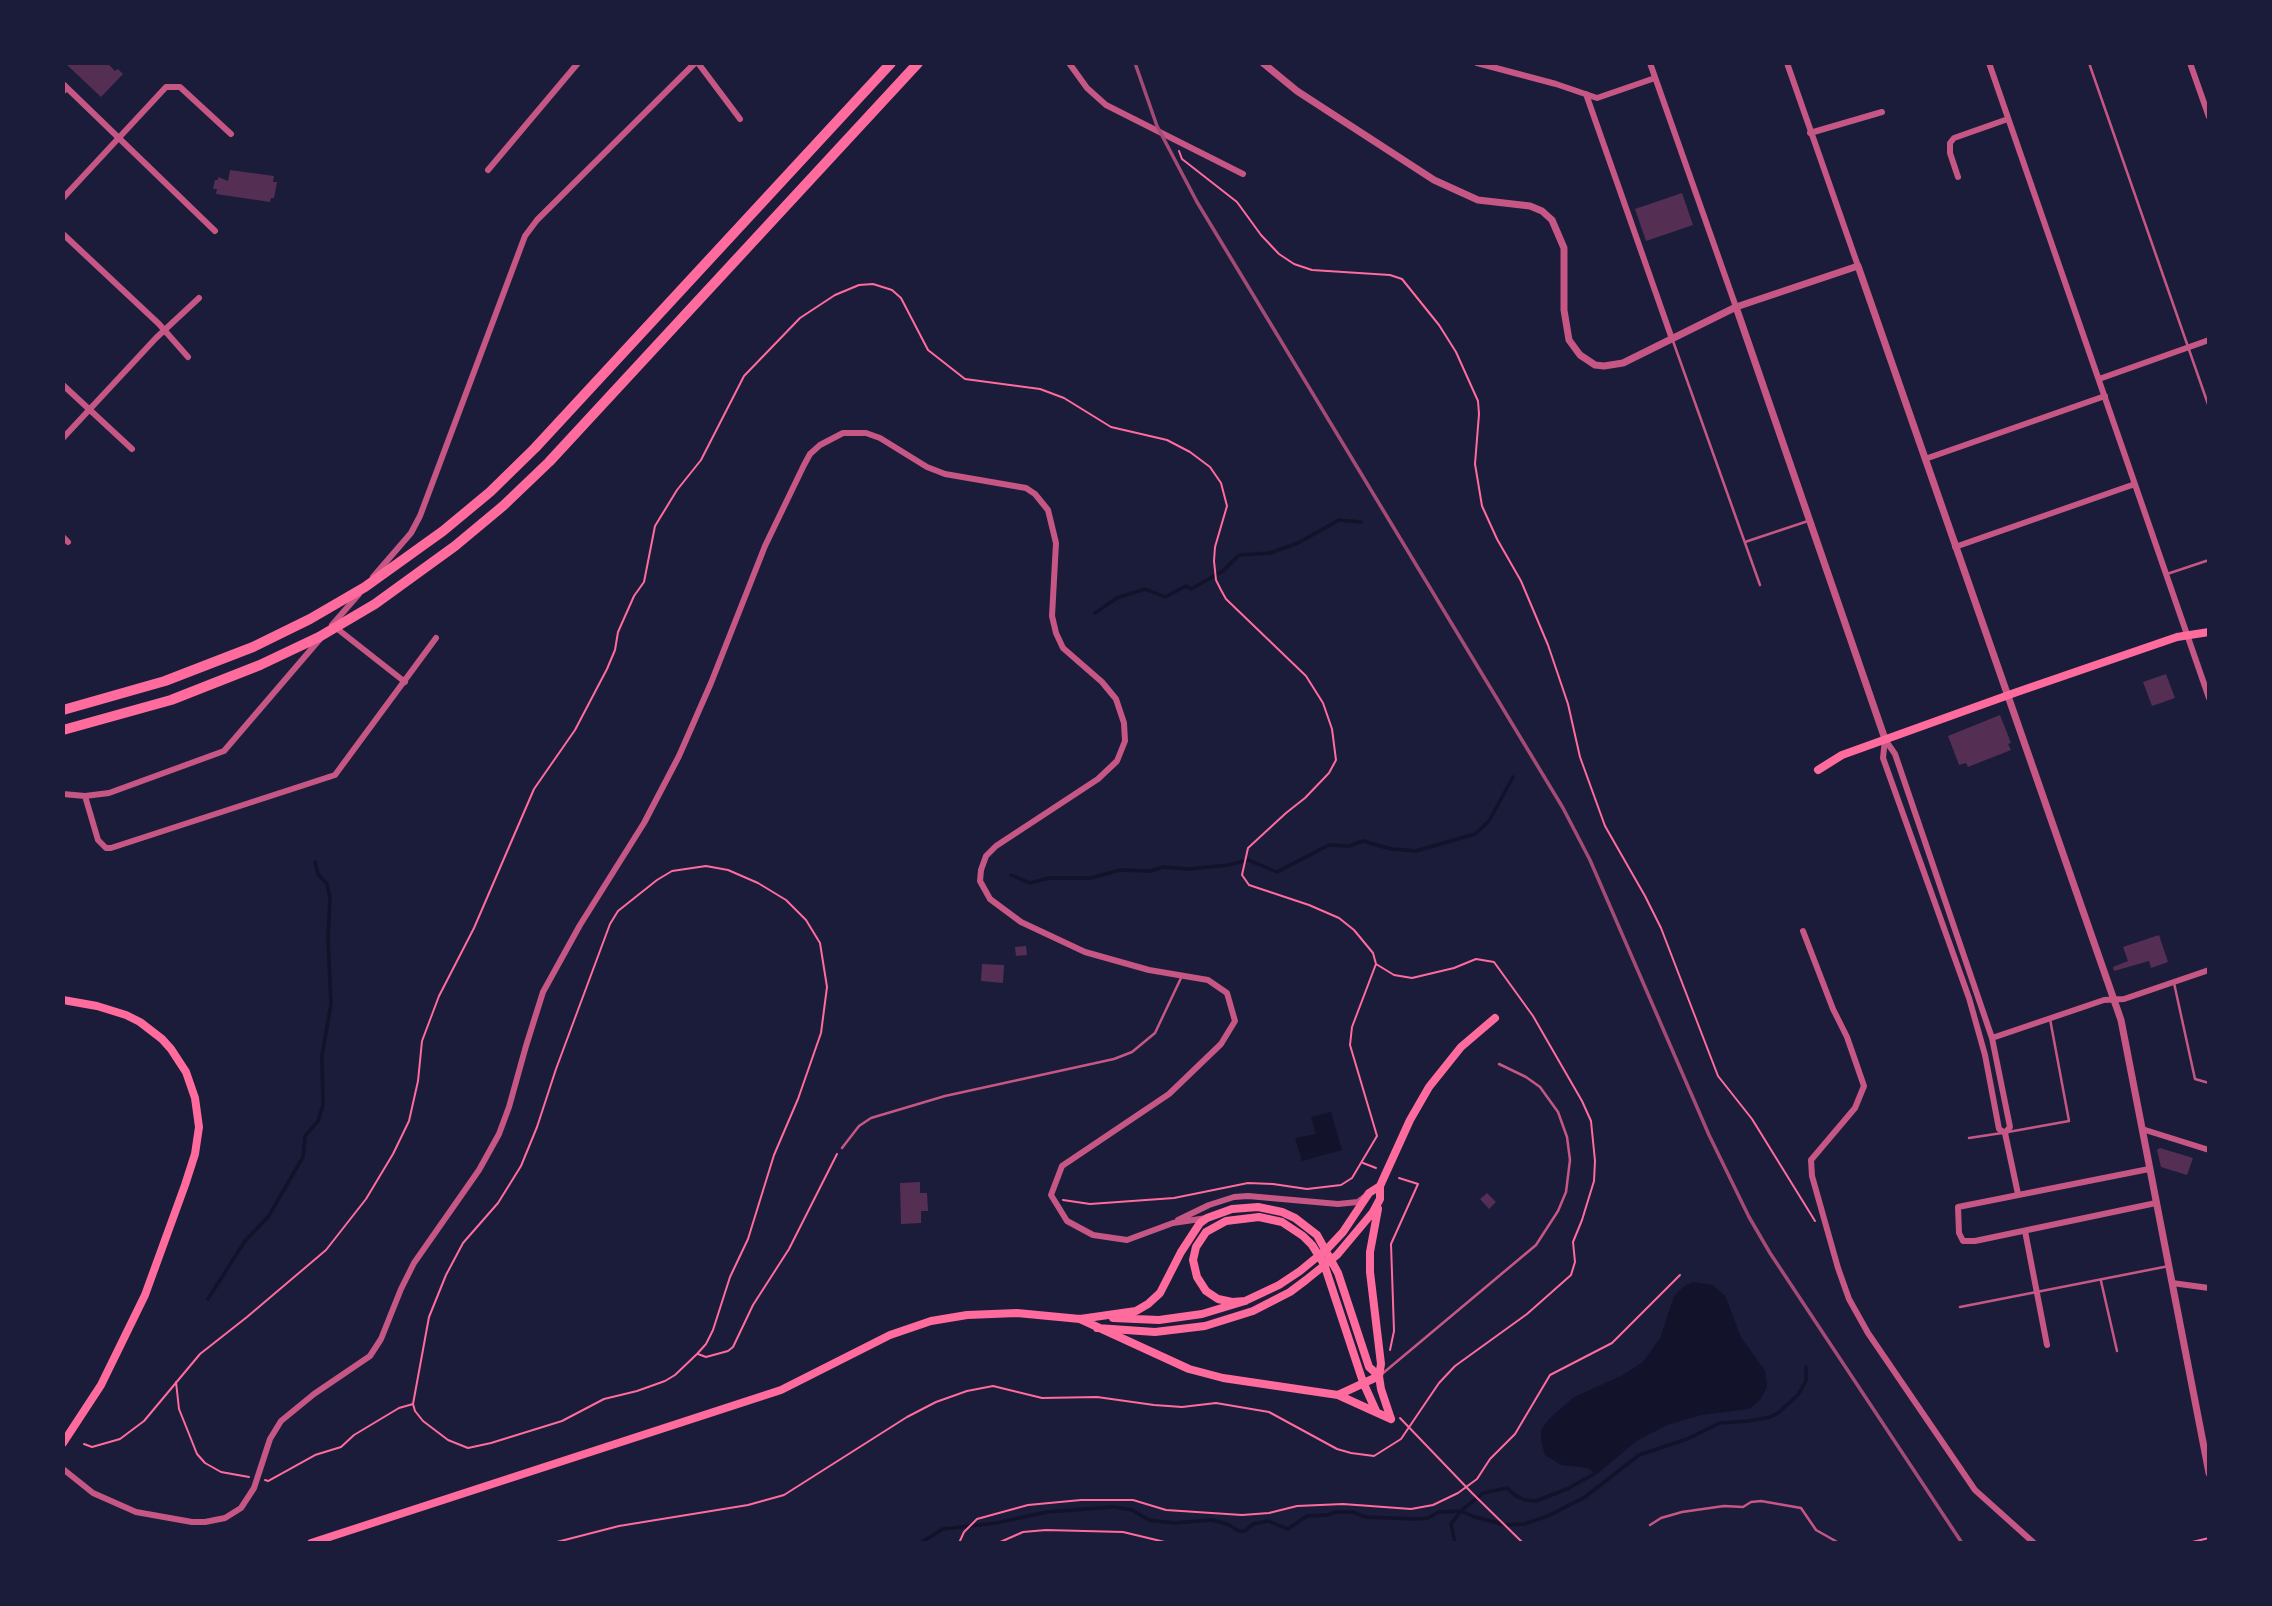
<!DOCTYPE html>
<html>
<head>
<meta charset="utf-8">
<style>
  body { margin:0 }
  #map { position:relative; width:2272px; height:1606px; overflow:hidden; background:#1b1b3a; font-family:"Zilla Slab",serif }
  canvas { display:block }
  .frame { position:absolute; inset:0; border:65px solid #1b1b3a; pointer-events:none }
</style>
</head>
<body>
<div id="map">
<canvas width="2272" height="1606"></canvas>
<div class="frame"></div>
</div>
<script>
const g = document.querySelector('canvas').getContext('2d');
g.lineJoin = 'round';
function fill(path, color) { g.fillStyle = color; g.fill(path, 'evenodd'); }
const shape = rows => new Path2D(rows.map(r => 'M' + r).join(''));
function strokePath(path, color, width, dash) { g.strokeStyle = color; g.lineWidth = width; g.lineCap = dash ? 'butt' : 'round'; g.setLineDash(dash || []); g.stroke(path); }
fill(shape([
  [1331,1112,1342,1150,1302,1161,1295,1138,1316,1134,1311,1117],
  [1693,1282,1713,1285,1725,1296,1741,1337,1765,1371,1767,1387,1760,1400,1749,1409,1701,1415,1667,1425,1638,1440,1597,1474,1588,1468,1561,1465,1545,1455,1541,1441,1541,1430,1548,1420,1574,1397,1621,1376,1643,1362,1660,1338,1674,1296,1684,1286]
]), '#12122b');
strokePath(shape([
  [1095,613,1117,598,1145,589,1165,597,1186,586,1191,589,1223,571,1239,555,1270,553,1298,543,1339,520,1361,522],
  [1011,875,1030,883,1049,878,1091,878,1120,870,1150,871,1163,867,1189,869,1228,865,1248,860,1277,872,1329,845,1349,846,1363,841,1391,849,1416,851,1475,834,1489,821,1513,777],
  [208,1299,245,1241,268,1217,303,1157,305,1136,318,1121,323,1105,322,1055,331,1004,328,938,330,898,327,884,318,874,315,862],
  [920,1543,943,1529,996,1523,1047,1512,1113,1507,1132,1510,1149,1520,1174,1523,1212,1520,1227,1524,1239,1531,1245,1531,1253,1524,1268,1521,1288,1529,1307,1516,1327,1515,1336,1512,1352,1512,1366,1517,1416,1519,1428,1518,1439,1512,1461,1511,1475,1517,1505,1525,1524,1524,1548,1516,1585,1497,1639,1455,1687,1439,1720,1423,1748,1421,1770,1417,1778,1413,1798,1395,1806,1381,1806,1367],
  [1455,1543,1451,1524,1461,1511,1483,1493,1507,1488,1516,1496,1525,1500,1536,1501,1567,1489,1594,1474]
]), '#12122b', 3.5);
fill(shape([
  [65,63,107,63,115,71,118,69,123,74,101,97],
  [230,170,274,176,273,182,277,182,274,198,271,198,270,202,216,194,217,189,213,189,215,180,218,180,218,177,228,181],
  [1682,193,1693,225,1646,241,1635,209],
  [2166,674,2175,698,2152,706,2143,682],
  [2000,715,2011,743,2008,744,2011,750,1968,767,1966,763,1959,765,1948,736],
  [2159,935,2168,962,2151,968,2149,961,2114,971,2113,967,2128,961,2123,947],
  [1026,946,1027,955,1016,956,1015,947],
  [982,964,1004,965,1003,983,981,981],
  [2160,1148,2193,1158,2187,1175,2161,1167,2157,1150],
  [920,1182,920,1193,927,1193,928,1211,921,1211,921,1223,901,1224,900,1183],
  [1487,1193,1496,1202,1489,1209,1480,1199]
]), '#542f53');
strokePath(shape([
  [1179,151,1182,159,1237,202,1261,235,1279,254,1294,264,1312,270,1390,275,1402,279,1439,325,1456,352,1478,401,1479,414,1475,464,1482,506,1497,539,1521,581,1548,645,1568,704,1580,757,1605,826,1645,896,1661,928,1718,1076,1752,1119,1815,1221],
  [706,866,728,870,758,883,786,900,806,920,820,943,827,987,821,1033,798,1099,774,1155,748,1239,730,1277,713,1330,706,1344,697,1354,675,1375,665,1381,637,1391,604,1399,562,1421,491,1443,468,1448,448,1440,423,1421,415,1411,413,1404,429,1317,446,1275,463,1243,498,1203,521,1166,537,1127,556,1069,610,924,618,911,657,880,672,871,706,866],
  [1363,1163,1376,1168],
  [1390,1350,1394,1331,1391,1244,1418,1184,1399,1178],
  [698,1354,706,1357,728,1351,733,1347,753,1305,789,1249,837,1154],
  [176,1382,179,1409,197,1454,205,1463,221,1472,249,1477],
  [1400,1418,1472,1493,1522,1542],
  [84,1444,92,1447,120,1439,144,1421,200,1354,247,1317,326,1250,366,1199,393,1154,409,1121,418,1081,422,1041,439,996,474,928,534,789,575,730,607,669,615,650,618,632,634,596,644,582,655,526,677,490,701,460,744,376,800,318,835,295,859,285,873,284,892,290,901,298,928,350,965,379,1040,389,1064,398,1111,427,1167,440,1190,452,1210,467,1221,483,1227,506,1215,547,1214,561,1216,580,1221,590,1226,599,1306,676,1323,703,1332,729,1336,760,1329,773,1305,798,1286,813,1248,848,1242,875,1249,885,1309,905,1339,918,1354,930,1373,953,1376,964,1352,1027,1350,1045,1377,1136,1352,1178,1341,1185,1307,1189,1273,1184,1248,1183,1174,1198,1090,1204,1063,1200],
  [265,1480,268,1481,315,1455,341,1447,354,1435,399,1408,413,1404],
  [553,1543,619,1526,748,1505,784,1495,907,1417,936,1402,967,1391,993,1386,1042,1398,1097,1397,1154,1405,1182,1407,1216,1403,1269,1412,1337,1449,1351,1453,1374,1456,1401,1439,1439,1383,1455,1366,1527,1314,1571,1275,1575,1262,1573,1242,1582,1220,1594,1181,1595,1161,1591,1121,1582,1101,1533,1016,1494,962,1476,959,1454,968,1412,978,1394,975,1376,964],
  [959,1543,964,1532,977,1519,1028,1505,1081,1500,1133,1500,1166,1510,1242,1515,1269,1513,1297,1506,1343,1504,1411,1509,1433,1505,1458,1493,1477,1479,1490,1459,1515,1434,1550,1375,1612,1343,1680,1275],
  [998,1543,1023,1532,1046,1530,1123,1532,1169,1543],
  [2188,1543,2209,1538]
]), '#ff6b9d', 2);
strokePath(shape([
  [2089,63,2209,407],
  [63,94,68,89],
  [1673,341,1760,585],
  [1745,542,1808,521],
  [2167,574,2209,560],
  [2174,983,2195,1079,2209,1083],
  [2008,1132,2069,1121,2050,1019],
  [1969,1138,2002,1133],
  [842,1148,859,1126,871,1118,945,1096,1114,1059,1132,1052,1155,1033,1181,978],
  [2101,1281,2117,1351],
  [1960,1307,2169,1266],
  [1382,1374,1536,1245,1558,1211,1566,1192,1570,1160,1567,1137,1558,1112,1540,1087,1526,1077,1499,1064],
  [1650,1525,1661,1518,1682,1512,1724,1506,1743,1507,1751,1502,1761,1501,1801,1508,1816,1530,1839,1543]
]), '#c65784', 2.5);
strokePath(shape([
  [698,63,740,119],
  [1069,63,1087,88,1106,105,1243,174],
  [1477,63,1556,84,1597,98,1655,78],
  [1650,63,1736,307],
  [1787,63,1858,266],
  [1989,63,2209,698],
  [2190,63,2209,117],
  [63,84,215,231],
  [1586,94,1672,339],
  [1810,133,1882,112],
  [488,170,578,63],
  [1958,177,1950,153,1950,143,1954,138,2008,119],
  [63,198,166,87,180,87,231,134],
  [63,234,159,324,188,357],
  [2099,379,2209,340],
  [63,385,132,449],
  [63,438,156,338,199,298],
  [1925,459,2105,396],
  [63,537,68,542],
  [1955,547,2135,484],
  [373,577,411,533,420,516,525,236,537,220,695,63],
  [332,625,359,594],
  [335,627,405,682],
  [1885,739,1883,758,1969,998,1985,1055,1999,1129,2005,1133,2018,1194],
  [1886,741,1895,754,1992,1038,2010,1127,2005,1133],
  [63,794,85,796,109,793,224,751,320,639],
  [85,796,98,840,106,848,111,848,335,775,436,638],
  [1803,931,1833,1009,1847,1037,1864,1086,1855,1108,1811,1160,1812,1176,1838,1268,1849,1299,1868,1333,1975,1490,2034,1543],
  [1992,1038,2104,1000,2124,999,2209,970],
  [2142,1129,2209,1150],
  [2149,1169,1958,1207,1959,1233,1963,1241,1975,1241,2156,1203],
  [1178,1220,1209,1205,1234,1197,1248,1196,1338,1204,1358,1202,1366,1196],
  [2025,1231,2047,1345],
  [2172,1283,2209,1288],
  [63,1469,93,1493,136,1512,192,1522,205,1522,225,1518,241,1508,254,1488,270,1439,281,1421,314,1394,370,1356,381,1339,401,1289,414,1263,479,1170,499,1134,509,1107,526,1046,543,992,580,925,644,823,679,756,711,683,765,546,804,465,810,454,820,445,843,433,866,433,880,438,927,467,945,474,1026,488,1035,494,1048,510,1056,543,1052,616,1056,633,1063,648,1102,682,1116,699,1124,723,1125,741,1117,761,1098,779,996,846,986,856,981,870,980,881,990,899,1021,922,1085,952,1149,970,1208,980,1227,993,1235,1021,1221,1044,1169,1094,1062,1166,1051,1195,1067,1221,1093,1235,1127,1240,1173,1223,1207,1218]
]), '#c65784', 6);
strokePath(shape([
  [1263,63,1297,91,1434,180,1478,200,1530,206,1542,211,1552,220,1564,248,1564,310,1569,340,1580,355,1595,365,1604,366,1623,363,1736,307,1858,266,2121,1020,2209,1473],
  [1736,307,1885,739]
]), '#c65784', 7);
strokePath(shape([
  [1818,770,1842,755,2017,692,2177,637,2209,632],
  [63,1000,97,1006,126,1015,140,1022,162,1039,171,1049,186,1072,195,1098,199,1127,195,1154,185,1185,145,1295,101,1385,63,1443],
  [1378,1209,1370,1252,1370,1272,1381,1364,1379,1376,1381,1389,1391,1419],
  [1245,1301,1232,1302,1218,1299,1206,1291,1197,1277,1193,1260,1196,1247,1206,1232,1226,1221,1259,1217,1282,1222,1303,1236,1312,1245,1324,1264,1363,1382,1376,1411],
  [1113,1318,1159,1320,1202,1314,1245,1301,1279,1285,1300,1271,1328,1248,1343,1232,1369,1193,1380,1186],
  [1080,1319,1189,1369,1223,1378,1338,1395,1391,1419],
  [1097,1328,1155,1332,1205,1326,1253,1311,1290,1292,1306,1280,1337,1255,1373,1212,1380,1199,1380,1186,1410,1120,1429,1087,1461,1047,1495,1018],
  [1338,1395,1379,1376],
  [311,1543,781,1390,890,1335,931,1321,967,1315,1017,1313,1080,1319,1136,1311,1148,1304,1160,1293,1181,1252,1200,1223,1207,1218,1232,1209,1258,1207,1282,1212,1295,1218,1317,1235,1338,1273,1369,1367,1379,1376]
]), '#ff6b9d', 8);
strokePath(shape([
  [63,710,165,681,253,647,310,619,365,587,443,531,490,492,535,448,891,63],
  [63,730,171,700,260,665,319,637,375,604,455,546,503,506,549,462,918,63]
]), '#ff6b9d', 10);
strokePath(shape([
  [1135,63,1157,126,1197,202,1563,808,1590,860,1709,1135,1749,1217,1770,1253,1962,1543]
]), '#a44b75', 3.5);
</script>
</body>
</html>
